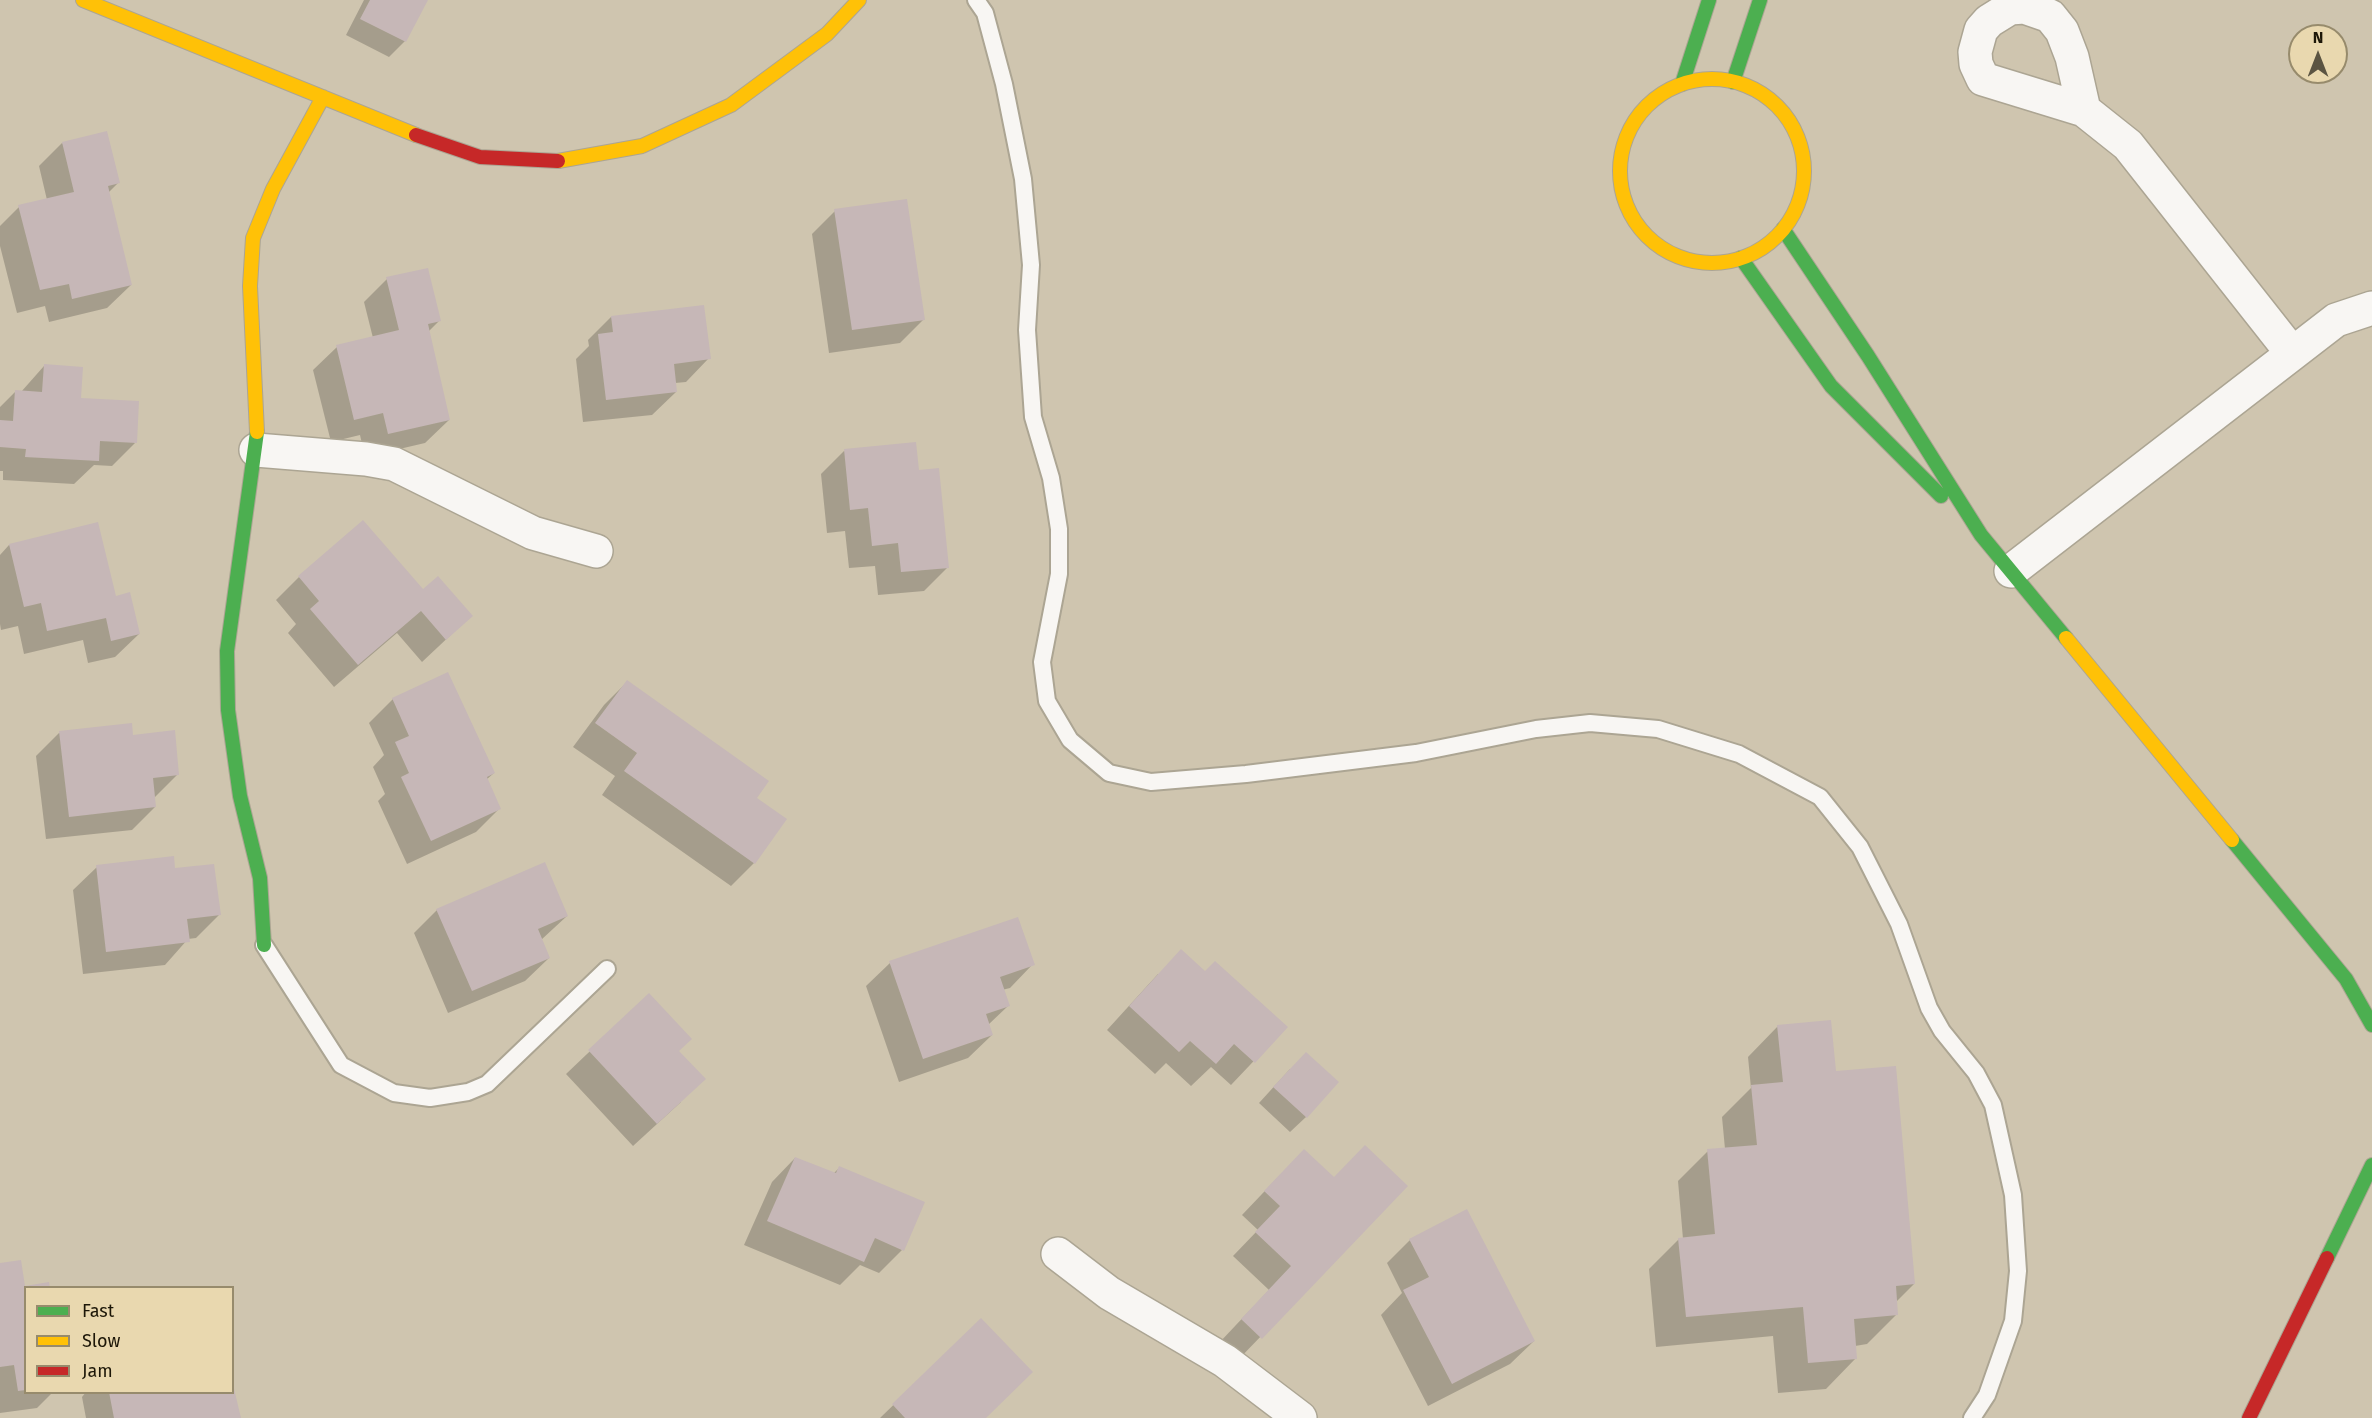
<!DOCTYPE html>
<html>
<head>
<meta charset="utf-8">
<style>
  body { margin:0 }
  #map { position:relative; width:2372px; height:1418px; overflow:hidden; background:#cfc5af; font-family:"Fira Sans",sans-serif }
  canvas { display:block }
  .legend { position:absolute; left:24px; top:1286px; width:210px; height:108px; box-sizing:border-box; background:#e9d8af; border:2px solid #978b6c; margin:0; padding:8px 10px; list-style:none; font-size:18px; color:#1d1708 }
  .legend li { display:flex; align-items:center; gap:12px; height:30px }
  .legend b { width:30px; border:2px solid #978b6c }
  .north { position:absolute; left:2288px; top:24px; width:60px; height:60px; box-sizing:border-box; background:#e9d8af; border:2px solid #978b6c; border-radius:50%; rotate:0deg; font-size:16px; font-weight:700; line-height:24px; text-align:center; color:#1d1708 }
  .north::after { content:''; display:block; margin:auto; width:21px; height:27px; background:#5b5442; clip-path:polygon(50% 0,100% 100%,50% 72%,0 100%) }
</style>
</head>
<body>
<div id="map">
<canvas width="2372" height="1418"></canvas>
<ul class="legend">
<li><b style="height:8px;background:#4caf50"></b>Fast</li>
<li><b style="height:8px;background:#ffc107"></b>Slow</li>
<li><b style="height:8px;background:#c62828"></b>Jam</li>
</ul>
<div class="north">N</div>
</div>
<script>
const g = document.querySelector('canvas').getContext('2d');
g.lineJoin = 'round';
function fill(path, color) { g.fillStyle = color; g.fill(path, 'evenodd'); }
const shape = rows => new Path2D(rows.map(r => 'M' + r).join(''));
function strokePath(path, color, width, dash) { g.strokeStyle = color; g.lineWidth = width; g.lineCap = dash ? 'butt' : 'round'; g.setLineDash(dash || []); g.stroke(path); }
fill(shape([
  [364,0,426,0,405,41,389,57,346,35],
  [62,143,118,183,108,193,131,285,107,308,49,322,45,306,17,313,0,246,0,226,19,207,47,200,39,166],
  [835,211,923,320,900,343,829,353,812,234],
  [387,279,439,321,428,332,449,420,425,443,365,457,360,435,331,442,313,370,337,347,373,338,364,302],
  [611,317,709,358,686,382,675,383,676,392,652,415,583,422,576,359,589,346,588,340],
  [44,366,80,399,135,443,112,466,94,465,74,484,3,480,3,471,0,471,0,407,15,392,21,392],
  [844,451,918,472,948,567,924,591,878,595,875,566,849,568,845,531,827,533,821,474],
  [9,545,115,597,139,634,115,657,88,663,83,640,24,654,18,626,1,630,0,624,0,555],
  [299,577,423,591,471,616,422,662,397,633,334,687,288,633,296,624,276,600],
  [627,682,755,798,754,863,731,886,602,795,615,776,573,747,604,705],
  [393,699,494,773,486,780,499,809,476,832,407,864,378,801,385,794,373,767,384,755,369,723],
  [59,733,132,737,178,774,154,798,155,807,132,830,46,839,36,756],
  [97,867,174,870,219,915,196,938,188,939,165,965,83,974,73,890],
  [437,910,567,916,541,940,549,958,525,981,448,1013,414,933],
  [890,963,1033,964,1010,988,1002,990,1008,1006,988,1025,992,1035,968,1058,899,1082,866,986],
  [1205,973,1286,1027,1231,1085,1211,1067,1191,1086,1166,1063,1155,1074,1107,1030,1158,974],
  [649,995,677,1051,681,1102,633,1146,566,1074],
  [1778,1026,1834,1073,1914,1284,1896,1302,1897,1314,1867,1344,1855,1346,1856,1358,1826,1389,1778,1393,1773,1336,1656,1347,1649,1269,1679,1239,1683,1239,1678,1181,1708,1151,1725,1149,1722,1117,1751,1088,1748,1057],
  [1290,1069,1306,1117,1290,1132,1259,1103],
  [795,1158,833,1174,840,1167,902,1250,879,1273,860,1265,840,1285,744,1245,772,1182],
  [1281,1174,1406,1186,1237,1361,1219,1343,1269,1290,1233,1256,1258,1230,1242,1215],
  [1410,1240,1534,1341,1510,1364,1428,1406,1381,1315,1402,1293,1387,1263],
  [0,1265,26,1288,26,1392,53,1392,37,1408,0,1413],
  [981,1320,984,1418,880,1418],
  [86,1392,232,1392,239,1418,86,1418,82,1397]
]), '#0003');
fill(shape([
  [370,0,428,0,406,42,360,19],
  [107,131,120,183,108,186,132,285,72,299,69,284,40,290,18,205,74,192,62,142],
  [907,199,925,320,852,330,834,209],
  [428,268,441,321,428,324,450,420,388,434,383,413,354,420,336,345,399,330,386,277],
  [704,305,711,359,674,364,677,392,606,400,598,334,613,332,611,316],
  [44,364,83,367,81,398,139,401,137,443,100,441,99,461,25,457,26,449,0,447,0,420,13,421,15,390,42,392],
  [916,442,919,470,939,468,949,568,901,572,898,543,872,546,868,508,850,510,844,449],
  [363,520,423,589,438,576,473,616,446,640,421,611,358,665,310,609,319,601,298,576],
  [98,522,116,596,130,592,140,634,111,641,106,618,47,631,41,603,24,607,9,544],
  [448,672,495,773,487,777,501,809,431,841,401,777,409,773,395,742,409,736,392,698],
  [627,680,769,781,757,798,787,819,755,864,624,771,637,753,595,723],
  [132,723,133,735,175,730,179,775,153,778,156,807,69,817,59,731],
  [174,856,175,868,214,864,221,915,187,919,190,942,106,952,96,865],
  [545,862,568,916,538,929,550,958,472,991,436,909],
  [1018,917,1035,965,1000,977,1010,1006,986,1014,993,1035,923,1059,889,961],
  [1181,949,1205,971,1215,961,1288,1027,1255,1063,1234,1044,1216,1064,1190,1041,1179,1052,1129,1006],
  [649,993,692,1039,679,1051,706,1079,657,1124,588,1050],
  [1831,1020,1836,1071,1896,1066,1915,1284,1896,1286,1898,1315,1854,1319,1857,1359,1808,1363,1803,1307,1686,1317,1678,1238,1715,1234,1707,1149,1757,1145,1751,1085,1783,1082,1777,1025],
  [1306,1052,1339,1082,1307,1118,1273,1087],
  [1365,1145,1408,1186,1262,1339,1241,1319,1291,1266,1255,1232,1280,1206,1264,1191,1304,1149,1334,1177],
  [795,1157,836,1173,839,1166,925,1202,904,1251,875,1238,864,1262,767,1221],
  [1467,1209,1535,1341,1452,1384,1403,1290,1429,1277,1409,1239],
  [21,1260,25,1286,49,1282,50,1288,26,1288,26,1390,18,1391,14,1365,0,1367,0,1263],
  [981,1318,1033,1372,986,1418,905,1418,892,1404],
  [232,1380,241,1418,114,1418,109,1392,232,1392]
]), '#c6b7b7');
const lane = shape([
  [976,0,985,13,1004,84,1023,179,1031,265,1027,330,1033,417,1051,478,1059,529,1059,574,1042,662,1047,701,1070,740,1109,773,1151,782,1246,774,1416,753,1536,729,1590,723,1658,729,1739,754,1820,797,1860,847,1899,924,1929,1008,1942,1031,1976,1073,1993,1105,2013,1195,2018,1271,2013,1321,1987,1395,1972,1418],
  [264,945,341,1065,394,1093,430,1098,468,1092,487,1084,607,969]
]);
const street = shape([
  [2084,110,2072,57,2062,31,2050,16,2024,7,2010,8,1989,21,1981,30,1975,52,1976,64,1983,79,2084,110,2128,145,2292,353],
  [256,450,366,459,394,464,533,533,596,551],
  [2011,571,2336,320,2372,308],
  [1058,1254,1109,1293,1225,1361,1300,1418]
]);
const fast = shape([
  [1733,82,1760,0],
  [1682,84,1709,0],
  [1783,229,1868,356,1981,535,2066,638],
  [1741,258,1831,386,1941,496],
  [257,432,227,651,228,710,240,796,260,878,264,945],
  [2232,840,2346,979,2372,1025],
  [2327,1258,2372,1165]
]);
const slow = shape([
  [83,0,416,135],
  '1620 171a92 92 0 1 1 184 0a92 92 0 1 1-184 0Z',
  [558,161,642,146,731,105,827,34,859,0],
  [257,432,250,286,253,238,273,189,323,97],
  [2066,638,2232,840]
]);
const jam = shape([
  [416,135,480,157,558,161],
  [2249,1418,2327,1258]
]);
strokePath(lane, '#aca593', 20);
strokePath(street, '#aca593', 36);
strokePath(fast, '#aca593', 16);
strokePath(slow, '#aca593', 16);
strokePath(jam, '#aca593', 16);
strokePath(lane, '#f8f6f3', 16);
strokePath(street, '#f8f6f3', 33);
strokePath(fast, '#4caf50', 14);
strokePath(slow, '#ffc107', 14);
strokePath(jam, '#c62828', 14);
</script>
</body>
</html>
